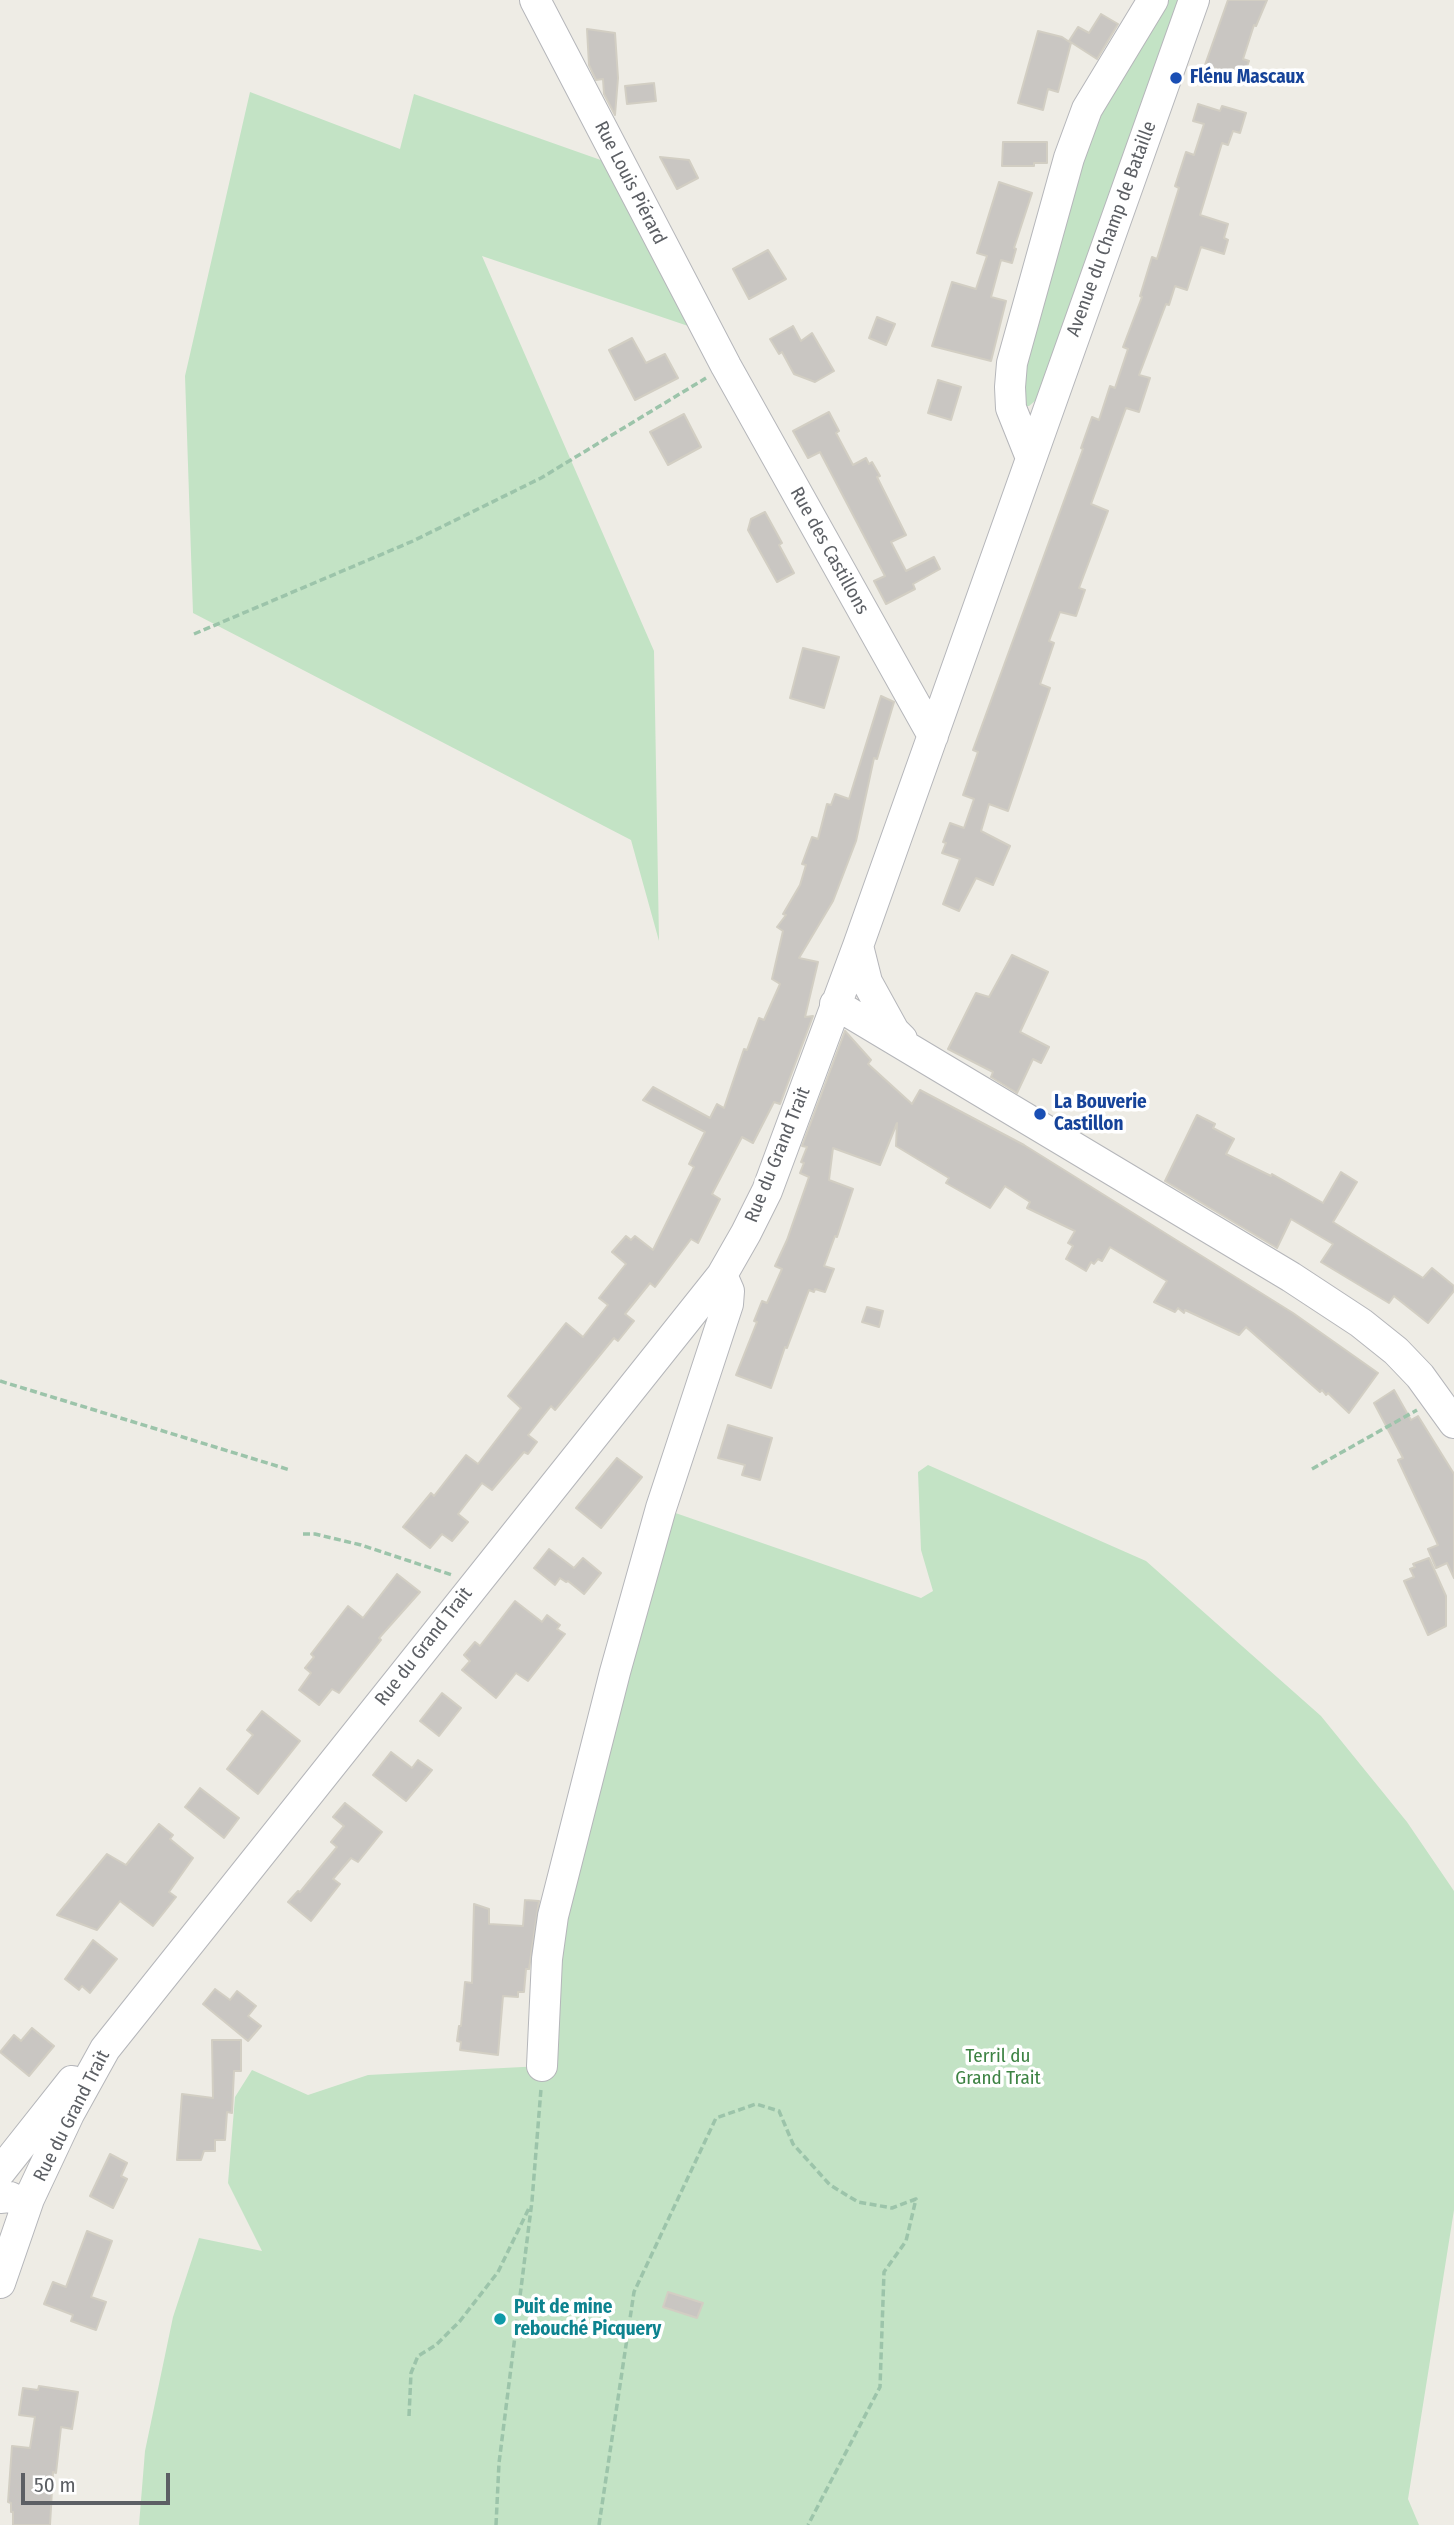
<!DOCTYPE html>
<html>
<head>
<meta charset="utf-8">
<style>
  body { margin:0 }
  #map { position:relative; width:1454px; height:2525px; overflow:hidden; background:#eeece5; font-family:"Fira Sans Condensed",sans-serif }
  canvas { display:block }
  .scale { position:absolute; left:21px; top:2473px; width:149px; height:32px; box-sizing:border-box; border:4px solid #5c5f64; border-top:0; padding-left:9px; font-size:21px; line-height:24px; white-space:nowrap; color:#5c5f64; -webkit-text-stroke:5px #fff; paint-order:stroke }
</style>
</head>
<body>
<div id="map">
<canvas width="1454" height="2525"></canvas>
<div class="scale">50 m</div>
</div>
<script>
const g = document.querySelector('canvas').getContext('2d');
g.lineJoin = 'round';
function fill(path, color) { g.fillStyle = color; g.fill(path, 'evenodd'); }
const shape = rows => new Path2D(rows.map(r => 'M' + r).join(''));
function strokePath(path, color, width, dash) { g.strokeStyle = color; g.lineWidth = width; g.lineCap = dash ? 'butt' : 'round'; g.setLineDash(dash || []); g.stroke(path); }
function drawText(font, color, halo, rows, align = 'center') {
  g.font = font + ' "Fira Sans Condensed",sans-serif'; g.lineWidth = 7; g.setLineDash([]); g.textBaseline = 'middle'; g.strokeStyle = halo; g.fillStyle = color; for (const [text, x, y, turn = 0] of rows) {
    g.save(); g.translate(x, y); g.rotate((+turn || 0) * Math.PI / 180); g.textAlign = isNaN(turn) ? turn : align; if (halo) g.strokeText(text, 0, 0); g.fillText(text, 0, 0); g.restore();
  }
}
fill(shape([
  [1164,0,1179,0,1041,396,1029,406,1025,406,1013,393,1071,159],
  [250,92,400,149,414,94,612,164,697,329,482,256,654,651,659,941,631,840,193,613,185,376],
  [928,1465,1146,1561,1321,1716,1407,1822,1454,1891,1454,2210,1408,2499,1419,2525,139,2525,145,2451,173,2317,199,2238,262,2251,228,2183,235,2097,252,2070,308,2095,368,2075,542,2066,547,1959,661,1508,921,1598,933,1591,921,1550,918,1472]
]), '#c3e3c5');
const building = shape([
  [1228,0,1267,0,1256,26,1254,25,1243,59,1249,61,1243,78,1205,65,1228,0],
  [1101,14,1118,24,1097,59,1069,41,1078,27,1089,33,1101,14],
  [587,29,615,33,618,78,615,115,604,94,603,79,596,80,589,65,587,29],
  [1038,31,1062,37,1071,43,1058,92,1048,89,1043,110,1018,103,1038,31],
  [654,83,656,101,627,104,625,86,654,83],
  [1198,104,1220,111,1222,106,1246,113,1240,133,1233,131,1228,145,1222,143,1200,215,1228,224,1224,238,1228,240,1224,254,1201,247,1187,290,1175,286,1169,305,1166,304,1139,375,1150,378,1139,412,1126,408,1091,504,1108,511,1079,588,1085,590,1076,616,1060,612,1049,641,1054,643,1040,684,1050,688,1008,811,989,804,981,831,1010,846,993,885,976,878,959,911,943,904,960,859,942,853,946,843,943,842,950,823,964,828,974,799,963,795,978,752,973,750,1083,449,1081,448,1092,417,1099,420,1110,386,1115,388,1128,349,1123,347,1142,297,1140,296,1152,257,1157,259,1179,188,1175,186,1186,152,1194,155,1204,124,1193,121,1198,104],
  [1003,142,1047,142,1047,163,1034,163,1034,166,1002,166,1003,142],
  [660,157,689,160,698,178,677,189,660,157],
  [999,182,1032,193,1014,248,1016,249,1012,263,1001,260,991,297,1006,301,991,361,932,346,952,282,976,289,987,256,977,253,999,182],
  [768,250,786,279,749,299,733,269,768,250],
  [877,317,895,324,886,345,869,338,877,317],
  [793,326,801,341,812,333,834,371,815,382,794,374,782,352,779,354,770,339,793,326],
  [632,338,646,363,665,354,678,378,635,400,609,350,632,338],
  [938,380,961,387,951,420,928,413,938,380],
  [829,412,839,431,836,433,853,465,866,458,869,464,872,462,880,476,877,477,906,535,891,542,906,571,934,557,940,569,913,584,915,589,886,604,874,581,885,576,820,452,808,458,793,431,829,412],
  [684,414,701,447,668,465,650,432,684,414],
  [765,512,782,543,779,545,794,573,777,582,748,530,751,519,765,512],
  [803,648,839,657,824,708,790,698,803,648],
  [881,696,894,702,877,759,874,758,856,841,833,901,799,958,818,962,805,1017,813,1016,780,1104,774,1102,753,1143,742,1137,712,1194,720,1199,698,1243,691,1239,655,1287,650,1283,625,1314,634,1321,618,1341,614,1338,555,1410,551,1406,528,1435,537,1442,528,1454,524,1452,492,1490,482,1483,458,1514,468,1522,452,1541,442,1534,430,1548,403,1527,431,1493,434,1496,466,1455,478,1464,521,1408,508,1396,566,1323,583,1337,608,1305,599,1298,626,1264,612,1252,626,1236,631,1240,635,1236,653,1250,694,1167,689,1164,705,1132,643,1100,653,1087,710,1118,717,1104,724,1108,744,1049,747,1050,759,1018,764,1020,780,984,772,979,783,931,777,927,786,915,783,914,800,885,806,865,802,864,812,837,818,839,827,804,831,805,835,794,849,799,881,696],
  [1012,955,1048,972,1020,1032,1049,1047,1041,1063,1033,1059,1017,1093,991,1077,993,1072,948,1049,976,993,989,997,1012,955],
  [845,1031,871,1060,868,1064,912,1104,920,1090,1024,1145,1293,1313,1378,1373,1349,1413,1328,1393,1326,1395,1322,1390,1320,1392,1246,1327,1239,1335,1185,1310,1184,1313,1178,1308,1175,1312,1154,1302,1167,1281,1110,1247,1102,1261,1098,1259,1094,1264,1091,1262,1086,1271,1066,1259,1073,1246,1068,1243,1075,1231,1027,1208,1030,1202,1005,1186,990,1208,946,1183,949,1178,896,1146,897,1123,880,1165,833,1148,829,1180,853,1189,837,1237,835,1236,824,1266,834,1269,825,1292,815,1289,814,1292,809,1290,787,1348,785,1347,771,1388,736,1375,757,1322,754,1321,762,1301,767,1303,782,1269,775,1266,787,1240,809,1177,800,1173,804,1163,801,1162,807,1147,802,1146,845,1031],
  [1197,1115,1215,1124,1213,1128,1234,1139,1226,1154,1271,1176,1272,1174,1323,1203,1341,1172,1357,1182,1333,1222,1423,1278,1432,1268,1454,1286,1454,1291,1428,1323,1394,1296,1389,1303,1321,1262,1333,1244,1291,1219,1277,1248,1165,1181,1197,1115],
  [867,1307,883,1311,879,1327,862,1322,867,1307],
  [1394,1390,1411,1420,1418,1416,1454,1474,1454,1578,1447,1563,1436,1568,1428,1549,1438,1545,1398,1460,1403,1458,1374,1403,1394,1390],
  [728,1425,772,1438,760,1480,742,1475,745,1465,718,1458,728,1425],
  [617,1458,642,1477,601,1528,576,1508,617,1458],
  [549,1549,574,1568,583,1558,601,1573,584,1594,568,1581,566,1582,560,1578,555,1585,534,1568,549,1549],
  [1429,1558,1446,1596,1446,1626,1428,1635,1404,1581,1414,1577,1410,1569,1415,1567,1413,1564,1429,1558],
  [397,1574,420,1592,379,1638,381,1640,339,1693,332,1689,319,1705,299,1690,311,1673,305,1668,314,1657,311,1654,348,1606,363,1618,397,1574],
  [515,1601,542,1622,547,1615,560,1625,557,1629,565,1634,528,1681,516,1673,496,1698,462,1670,470,1661,464,1655,475,1642,480,1646,515,1601],
  [442,1693,461,1708,439,1736,420,1721,442,1693],
  [262,1711,300,1741,258,1794,227,1769,253,1735,247,1730,262,1711],
  [391,1752,412,1768,418,1760,432,1770,406,1801,373,1775,391,1752],
  [200,1788,239,1818,224,1838,185,1807,200,1788],
  [345,1803,382,1832,358,1862,351,1858,333,1879,340,1884,311,1921,288,1902,298,1891,300,1892,337,1847,331,1842,344,1826,333,1817,345,1803],
  [159,1824,173,1835,170,1839,193,1858,169,1892,176,1897,153,1926,120,1901,97,1930,57,1915,107,1854,126,1865,159,1824],
  [525,1900,539,1901,529,1969,526,1969,524,1992,518,1992,518,1997,503,1996,498,2055,460,2050,461,2042,457,2041,459,2026,461,2026,465,1982,472,1983,474,1904,489,1909,489,1924,523,1926,525,1900],
  [93,1940,117,1959,90,1993,82,1986,79,1990,65,1979,93,1940],
  [215,1989,230,2000,237,1991,256,2006,248,2016,261,2026,248,2041,203,2004,215,1989],
  [32,2028,54,2046,29,2076,0,2052,14,2035,21,2041,32,2028],
  [212,2040,241,2040,241,2071,234,2071,232,2113,227,2112,225,2140,215,2140,215,2151,204,2151,201,2160,177,2160,182,2094,213,2098,212,2040],
  [110,2154,127,2163,121,2176,127,2179,113,2208,90,2196,110,2154],
  [87,2231,112,2241,91,2297,106,2302,96,2330,71,2321,73,2315,44,2304,53,2282,66,2287,87,2231],
  [668,2292,703,2303,697,2318,663,2307,668,2292],
  [39,2386,78,2392,72,2429,61,2427,56,2473,53,2472,50,2525,13,2525,13,2512,11,2512,11,2503,8,2502,12,2446,30,2448,35,2417,19,2415,23,2388,38,2390,39,2386]
]);
fill(building, '#c9c6c2');
strokePath(building, '#d2cec3', 2);
const minor = shape([
  [535,0,726,366,933,736],
  [1031,458,1011,408,1010,387,1012,363,1069,158,1087,109,1153,0],
  [858,946,867,982,894,1031,902,1039],
  [835,1004,1291,1277,1361,1323,1396,1351,1420,1376,1454,1423],
  [542,2066,547,1959,553,1916,615,1672,661,1508,728,1304,729,1291,722,1275],
  [0,2172,72,2081],
  [0,2198,10,2197,27,2205],
  [0,2283,29,2199,69,2114,105,2049,722,1275,746,1233,767,1191,858,946,1194,0]
]);
strokePath(minor, '#b5b6ba', 32);
strokePath(shape([
  [194,634,413,541,541,478,706,378],
  [0,1381,290,1470],
  [1312,1469,1417,1410],
  [303,1534,315,1534,361,1545,452,1575],
  [409,2416,411,2373,418,2356,436,2345,460,2321,498,2272,530,2206],
  [496,2525,499,2463,532,2201,541,2089],
  [599,2525,634,2292,716,2118,756,2104,779,2111,793,2144,830,2185,858,2202,892,2208,916,2199,906,2241,884,2272,880,2387,808,2525]
]), '#9cc4aa', 3.5, [7, 3.5]);
strokePath(minor, '#fff', 30);
for (const [x, y, r, color] of [
  [1176,78,7,"#1a4fb4"],
  [1040,1114,7,"#1a4fb4"],
  [500,2319,7,"#0f9aa8"]
]) { const dot = new Path2D(); dot.arc(x, y, r, 0, 2 * Math.PI); g.fillStyle = color; g.fill(dot); strokePath(dot, '#fff', 2.5); }
drawText('bold 19px', '#164399', '#fff', [
  ["Flénu Mascaux",1190,78],
  ["La Bouverie",1054,1103],
  ["Castillon",1054,1125]
], 'left');
drawText('19px', '#5c5f64', '#fff', [
  ["Rue Louis Piérard",630,183,63],
  ["Avenue du Champ de Bataille",1112,229,-70],
  ["Rue des Castillons",829,551,61],
  ["Rue du Grand Trait",778,1155,-68],
  ["Rue du Grand Trait",424,1647,-52],
  ["Rue du Grand Trait",72,2116,-63]
]);
drawText('19px', '#3d8343', '#fff', [
  ["Terril du",998,2057],
  ["Grand Trait",998,2079]
]);
drawText('bold 19px', '#0d838f', '#fff', [
  ["Puit de mine",514,2308],
  ["rebouché Picquery",514,2330]
], 'left');
</script>
</body>
</html>
